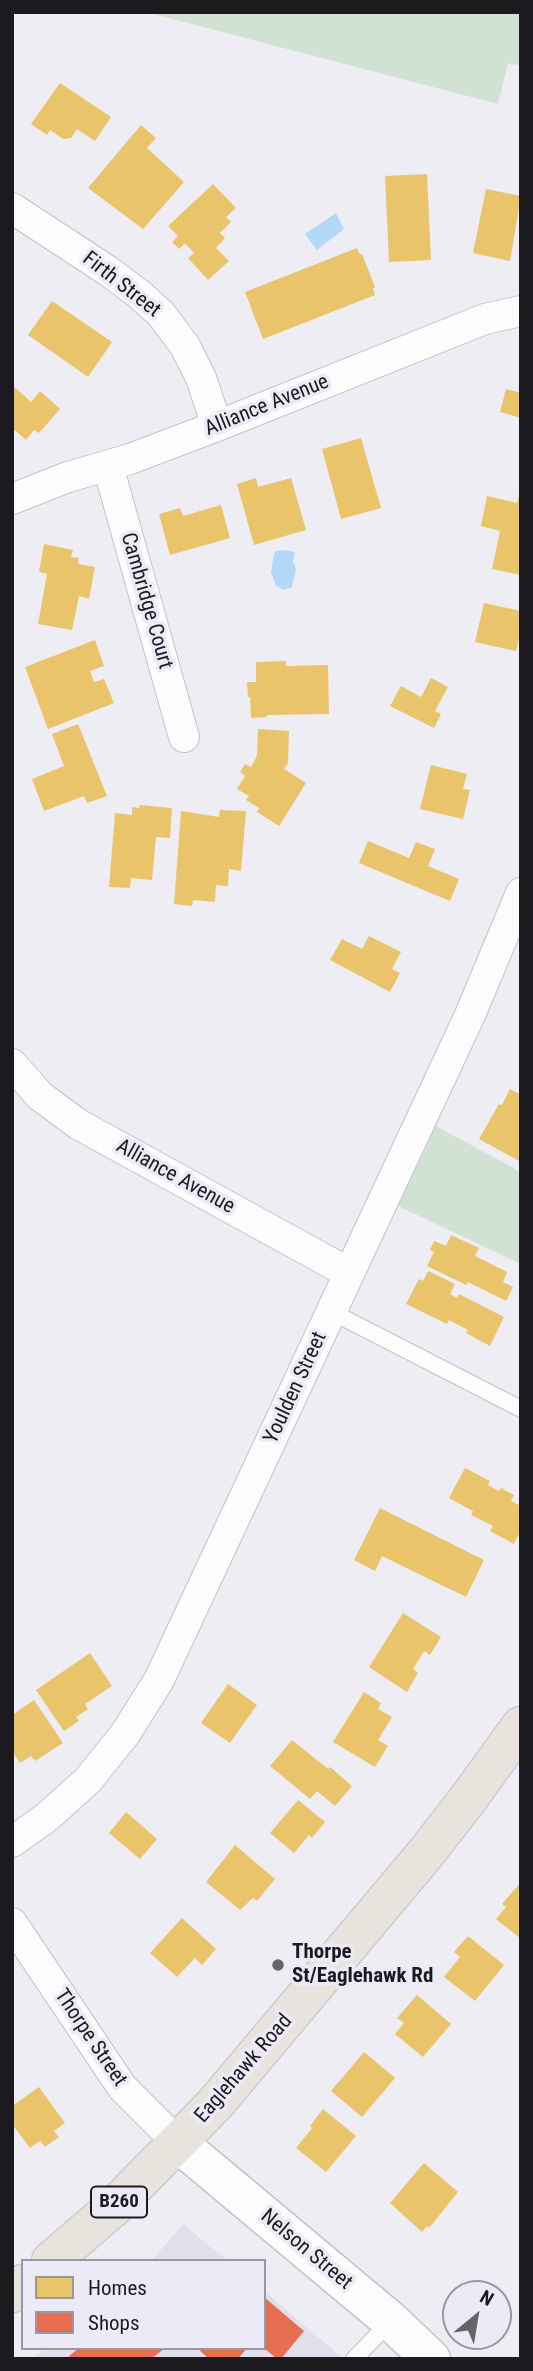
<!DOCTYPE html>
<html>
<head>
<meta charset="utf-8">
<style>
  body { margin:0 }
  #map { position:relative; width:533px; height:2371px; overflow:hidden; background:#eeedf4; font-family:"Roboto Condensed",sans-serif }
  canvas { display:block }
  .frame { position:absolute; inset:0; border:14px solid #1b1b1f; pointer-events:none }
  .legend { position:absolute; left:21px; top:2259px; width:245px; height:91px; box-sizing:border-box; background:#edeaf7; border:2px solid #9997a1; margin:0; padding:9px 12px; list-style:none; font-size:21px; color:#1b1b1f }
  .legend li { display:flex; align-items:center; gap:14px; height:35px }
  .legend b { width:35px; border:2px solid #9997a1 }
  .north { position:absolute; left:442px; top:2280px; width:70px; height:70px; box-sizing:border-box; background:#edeaf7; border:2px solid #9997a1; border-radius:50%; rotate:30deg; font-size:19px; font-weight:700; line-height:28px; text-align:center; color:#1b1b1f }
  .north::after { content:''; display:block; margin:auto; width:24px; height:32px; background:#65646a; clip-path:polygon(50% 0,100% 100%,50% 72%,0 100%) }
</style>
</head>
<body>
<div id="map">
<canvas width="533" height="2371"></canvas>
<div class="frame"></div>
<ul class="legend">
<li><b style="height:19px;background:#e9c46a"></b>Homes</li>
<li><b style="height:19px;background:#e76f51"></b>Shops</li>
</ul>
<div class="north">N</div>
</div>
<script>
const g = document.querySelector('canvas').getContext('2d');
g.lineJoin = 'round';
function fill(path, color) { g.fillStyle = color; g.fill(path, 'evenodd'); }
const shape = rows => new Path2D(rows.map(r => 'M' + r).join(''));
function strokePath(path, color, width, dash) { g.strokeStyle = color; g.lineWidth = width; g.lineCap = dash ? 'butt' : 'round'; g.setLineDash(dash || []); g.stroke(path); }
function drawText(font, color, halo, rows, align = 'center') {
  g.font = font + ' "Roboto Condensed",sans-serif'; g.lineWidth = 7; g.setLineDash([]); g.textBaseline = 'middle'; g.strokeStyle = halo; g.fillStyle = color; for (const [text, x, y, turn = 0] of rows) {
    g.save(); g.translate(x, y); g.rotate((+turn || 0) * Math.PI / 180); g.textAlign = isNaN(turn) ? turn : align; if (halo) g.strokeText(text, 0, 0); g.fillText(text, 0, 0); g.restore();
  }
}
fill(shape([
  [183,2224,228,2261,151,2261],
  [264,2291,344,2359,31,2359,45,2348,264,2348]
]), '#e2dfec');
fill(shape([
  [146,12,521,12,521,66,508,63,498,104],
  [436,1126,521,1172,521,1264,398,1206]
]), '#d1e1d2');
fill(shape([
  [336,213,344,229,317,250,305,234],
  [284,550,295,552,293,561,296,569,292,587,284,590,276,586,271,572,274,554,276,551]
]), '#b2d9f8');
fill(shape([
  [60,83,111,117,95,141,77,129,71,138,63,139,50,130,47,135,31,124],
  [141,125,156,138,147,148,184,182,143,229,88,188],
  [427,174,431,260,389,262,385,176],
  [213,184,236,208,226,217,231,222,220,233,225,238,216,248,229,261,208,280,188,258,194,253,185,243,179,249,172,242,178,236,168,226],
  [486,189,521,196,510,261,473,253],
  [357,248,360,255,362,254,375,287,373,288,375,295,263,339,245,292],
  [52,301,112,342,88,377,28,335],
  [12,385,31,402,40,391,60,409,39,433,34,430,26,440,12,428],
  [506,389,521,393,521,418,500,412],
  [361,438,381,508,341,519,322,449],
  [256,478,258,487,291,478,306,530,254,545,237,484],
  [520,491,521,491,521,575,492,569,500,531,481,526,487,496,517,503],
  [221,505,230,538,170,555,159,514,180,508,183,516],
  [44,544,73,550,71,557,79,558,78,564,95,567,89,599,79,596,72,630,38,624,47,574,39,572],
  [484,603,521,611,521,630,516,651,475,642],
  [95,640,104,666,90,671,94,682,104,679,114,703,48,729,25,667],
  [286,661,286,666,328,665,329,714,267,715,267,717,251,718,250,697,248,697,247,682,256,682,256,662],
  [431,678,448,687,435,711,441,714,434,728,390,706,401,686,421,697],
  [78,724,107,796,87,803,84,796,44,811,32,779,64,766,52,734],
  [258,729,289,731,288,763,284,769,306,783,279,826,257,812,259,808,246,800,249,796,237,789,245,776,240,772,245,764,251,767,257,756],
  [431,765,467,774,463,789,470,790,463,819,420,809],
  [140,805,172,808,170,838,156,837,152,880,131,878,130,888,109,887,115,813,132,815,132,807,139,808],
  [220,810,246,811,241,871,229,869,228,886,216,885,215,902,193,900,192,906,174,904,181,811,219,817],
  [368,841,409,858,416,842,435,849,428,866,459,879,450,901,359,863],
  [369,936,401,952,392,969,400,973,390,992,330,960,342,939,362,949],
  [510,1089,521,1095,521,1162,479,1139,499,1104,502,1105],
  [451,1235,479,1248,475,1256,507,1272,503,1282,513,1287,506,1301,468,1282,466,1285,427,1266,434,1252,430,1250,434,1241,446,1246],
  [428,1271,455,1284,450,1294,457,1298,459,1294,504,1317,490,1346,466,1333,468,1330,449,1320,447,1324,406,1304,419,1279,423,1281],
  [465,1468,490,1481,488,1485,499,1491,501,1488,514,1495,511,1501,521,1506,521,1530,514,1544,490,1531,493,1526,471,1515,473,1511,449,1498],
  [380,1508,484,1560,466,1597,382,1556,375,1571,354,1560],
  [403,1613,441,1637,430,1655,424,1651,413,1669,418,1673,407,1692,369,1667],
  [90,1653,112,1686,85,1704,88,1709,76,1717,79,1721,64,1731,36,1690],
  [228,1684,257,1705,230,1743,201,1723],
  [364,1692,381,1703,378,1709,392,1717,378,1740,388,1746,375,1767,333,1742],
  [34,1700,63,1743,35,1761,31,1756,20,1763,12,1751,12,1715],
  [292,1740,328,1769,330,1767,352,1786,335,1806,317,1791,310,1799,270,1766],
  [298,1800,325,1822,312,1838,309,1835,294,1853,270,1833],
  [126,1812,157,1839,140,1859,109,1833],
  [235,1845,275,1879,257,1901,253,1898,240,1910,206,1882],
  [521,1882,521,1939,496,1919,506,1907,502,1904],
  [182,1918,216,1949,202,1965,195,1958,177,1977,150,1953],
  [468,1936,504,1965,475,2001,444,1977,460,1957,454,1952],
  [417,1995,451,2024,423,2057,395,2034,404,2023,397,2018],
  [364,2052,395,2078,362,2117,331,2091],
  [39,2087,65,2123,54,2131,59,2137,45,2147,40,2141,30,2148,12,2124,12,2106],
  [323,2109,356,2136,326,2172,296,2148,312,2128,310,2126],
  [424,2163,458,2192,429,2228,427,2226,422,2232,390,2203]
]), '#e9c46a');
fill(shape([
  [264,2297,304,2331,281,2359,277,2359,264,2348],
  [79,2348,165,2348,151,2359,71,2359,69,2356],
  [197,2348,247,2348,238,2359,209,2359]
]), '#e76f51');
const service = shape([
  [332,1312,521,1409],
  [354,2359,391,2321]
]);
const minor = shape([
  [12,208,108,271,139,294,161,314,185,346,201,378,217,426],
  [108,466,184,737],
  [12,499,68,477,130,459,217,426,485,319,521,311],
  [12,1064,40,1096,78,1124,349,1273],
  [12,1842,47,1817,88,1780,125,1734,159,1680,470,1015,521,893],
  [12,1923,122,2087,178,2143]
]);
const tertiary = shape([
  [178,2143,391,2321,431,2359]
]);
const primary = shape([
  [51,2261,116,2205,215,2104,426,1853,468,1799,521,1726],
  [12,2293,23,2284]
]);
strokePath(service, '#c3c2c7', 18);
strokePath(minor, '#c3c2c7', 32);
strokePath(tertiary, '#c3c2c7', 41);
strokePath(primary, '#cbcbce', 41);
strokePath(service, '#fcfcfd', 16);
strokePath(minor, '#fcfcfd', 30);
strokePath(tertiary, '#fcfcfd', 38);
strokePath(primary, '#e9e3de', 38);
for (const [x, y, r, color] of [
  [278,1965,7,"#65646a"]
]) { const dot = new Path2D(); dot.arc(x, y, r, 0, 2 * Math.PI); g.fillStyle = color; g.fill(dot); strokePath(dot, '#edeaf7', 2.5); }
for (const [x, y, w] of [
  [119,2202,56]
]) { const box = new Path2D(); box.roundRect(x - w / 2, y - 15.5, w, 31, 5); g.fillStyle = '#edeaf7'; g.fill(box); strokePath(box, '#1b1b1f', 2); }
drawText('bold 19px', '#1b1b1f', null, [
  ["B260",119,2202]
]);
drawText('21px', '#1b1b1f', '#edeaf7', [
  ["Firth Street",121,285,38],
  ["Alliance Avenue",267,406,-22],
  ["Cambridge Court",146,601,74],
  ["Alliance Avenue",175,1177,29],
  ["Youlden Street",296,1388,-65],
  ["Thorpe Street",90,2038,56],
  ["Eaglehawk Road",244,2069,-49],
  ["Nelson Street",306,2250,40]
]);
drawText('bold 21px', '#1b1b1f', '#edeaf7', [
  ["Thorpe",292,1953],
  ["St/Eaglehawk Rd",292,1977]
], 'left');
</script>
</body>
</html>
